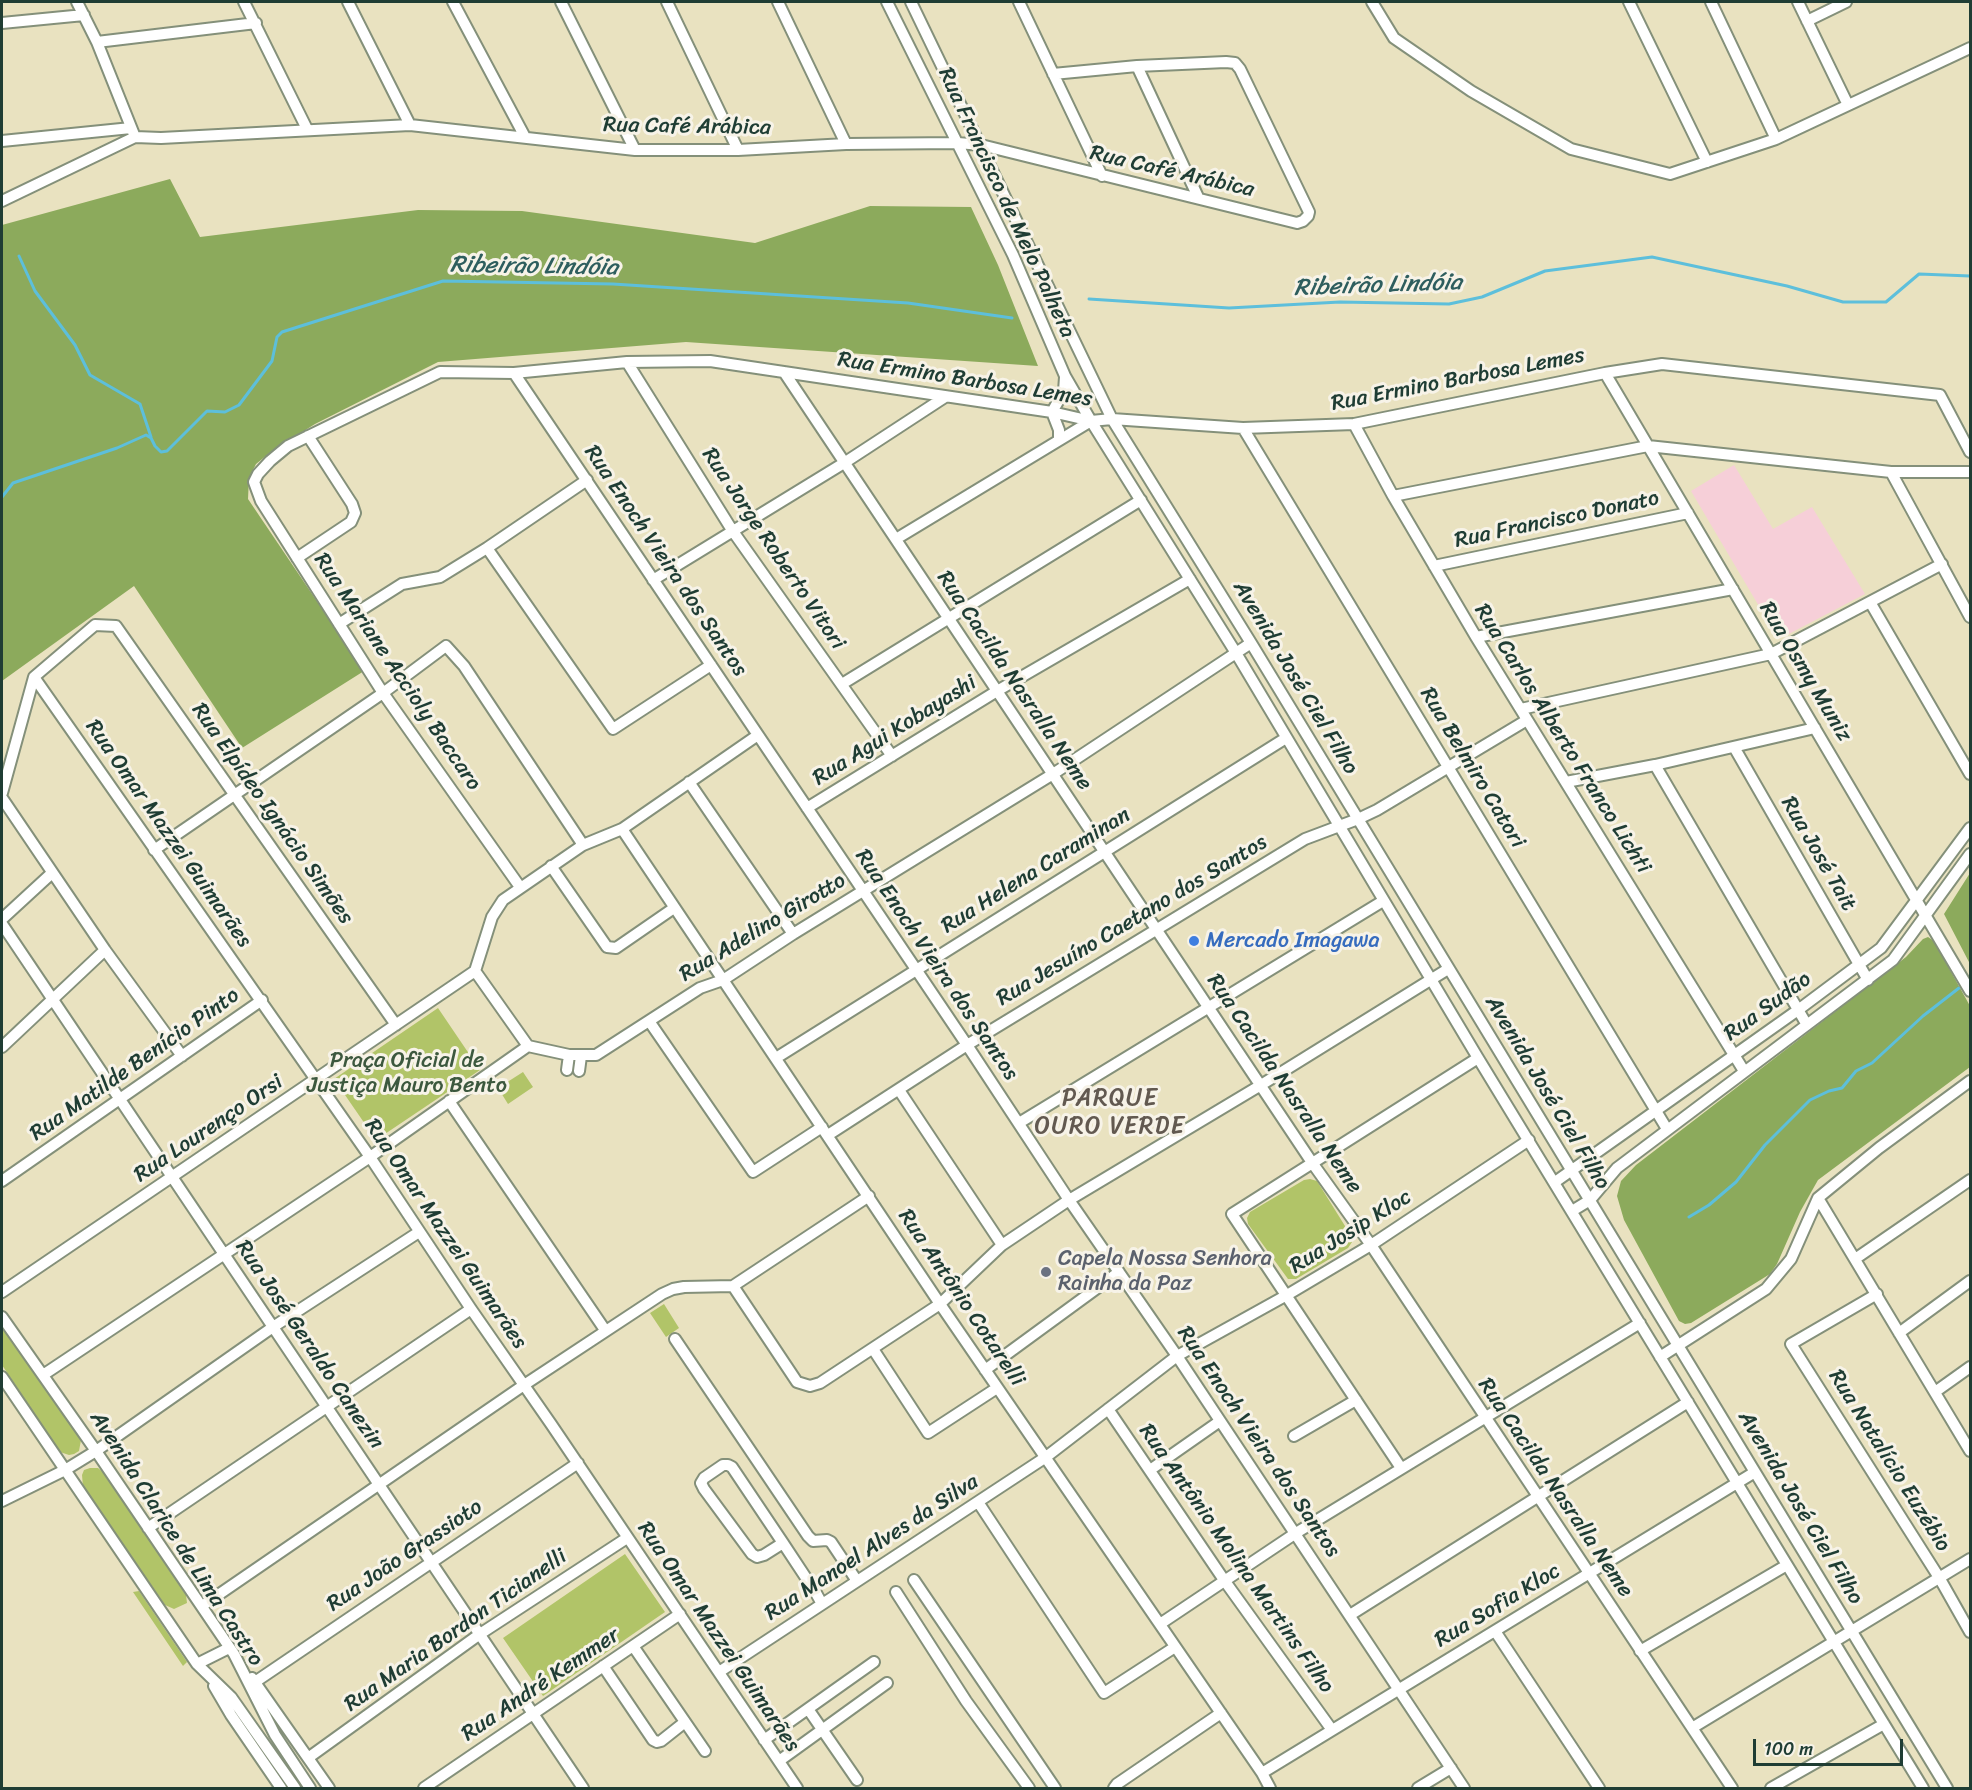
<!DOCTYPE html>
<html>
<head>
<meta charset="utf-8">
<style>
  body { margin:0 }
  #map { position:relative; width:1972px; height:1790px; overflow:hidden; background:#e9e2c0; font-family:Sriracha,sans-serif }
  canvas { display:block }
  .frame { position:absolute; inset:0; border:3px solid #1f3d34; pointer-events:none }
  .scale { position:absolute; left:1753px; top:1739px; width:150px; height:27px; box-sizing:border-box; border:3px solid #1f3d34; border-top:0; padding-left:8px; font-size:18px; line-height:21px; white-space:nowrap; color:#1f3d34; -webkit-text-stroke:4px #f7f3e8; paint-order:stroke }
</style>
</head>
<body>
<div id="map">
<canvas width="1972" height="1790"></canvas>
<div class="frame"></div>
<div class="scale">100 m</div>
</div>
<script>
const g = document.querySelector('canvas').getContext('2d');
g.lineJoin = 'round';
function fill(path, color) { g.fillStyle = color; g.fill(path, 'evenodd'); }
const shape = rows => new Path2D(rows.map(r => 'M' + r).join(''));
function strokePath(path, color, width, dash) { g.strokeStyle = color; g.lineWidth = width; g.lineCap = dash ? 'butt' : 'round'; g.setLineDash(dash || []); g.stroke(path); }
function drawText(font, color, halo, rows, align = 'center') {
  g.font = font + ' Sriracha,sans-serif'; g.lineWidth = 6; g.setLineDash([]); g.textBaseline = 'middle'; g.strokeStyle = halo; g.fillStyle = color; for (const [text, x, y, turn = 0] of rows) {
    g.save(); g.translate(x, y); g.rotate((+turn || 0) * Math.PI / 180); g.textAlign = isNaN(turn) ? turn : align; if (halo) g.strokeText(text, 0, 0); g.fillText(text, 0, 0); g.restore();
  }
}
fill(shape([
  [1734,465,1773,529,1812,507,1865,594,1783,637,1776,635,1691,491]
]), '#f6cfd8');
fill(shape([
  [438,1008,480,1070,376,1140,334,1079],
  [523,1072,533,1087,508,1104,498,1088],
  [1310,1179,1317,1181,1350,1234,1352,1242,1348,1248,1296,1279,1288,1279,1248,1224,1247,1218,1250,1212,1304,1180],
  [664,1304,679,1328,666,1337,650,1313],
  [2,1325,81,1440,79,1451,74,1454,69,1455,60,1452,2,1365],
  [90,1468,98,1468,104,1473,186,1595,187,1603,174,1609,165,1605,83,1487,82,1475,84,1470],
  [625,1554,665,1612,543,1696,503,1638],
  [139,1591,187,1662,183,1666,133,1592]
]), '#b1c468');
fill(shape([
  [170,179,200,237,418,210,522,211,755,243,870,206,971,207,998,265,1038,366,686,342,438,362,315,424,272,451,256,464,249,478,248,499,364,671,242,748,134,586,2,681,2,225],
  [1970,873,1970,964,1944,914],
  [1928,937,1934,941,1970,1006,1970,1067,1818,1180,1800,1212,1777,1264,1770,1274,1691,1323,1685,1324,1679,1321,1624,1220,1617,1196,1621,1181,1636,1165,1906,957,1923,939]
]), '#8caa5c');
strokePath(shape([
  [19,256,35,291,75,345,90,375,140,404,151,437],
  [1089,299,1229,308,1340,302,1449,304,1482,297,1545,271,1652,257,1787,286,1843,302,1886,302,1919,274,1970,276],
  [2,497,13,483,117,448,146,435,151,438,155,446,161,452,167,451,207,411,225,412,239,405,272,361,277,337,282,332,443,281,613,284,908,303,1012,318],
  [1689,1217,1709,1205,1736,1182,1765,1145,1810,1100,1829,1091,1842,1088,1856,1071,1872,1063,1923,1016,1959,988]
]), '#5dbfdb', 3);
const minor = shape([
  [77,2,97,42,135,137],
  [244,2,307,129],
  [348,2,410,125],
  [453,2,525,137],
  [561,2,635,150],
  [667,2,738,150],
  [778,2,846,144],
  [887,2,1013,255,1065,376,1091,421,1236,653,1478,1058,1923,1788],
  [911,2,1112,419,1251,643,1947,1788],
  [1019,2,1102,176],
  [1372,2,1394,38,1471,91,1571,149,1670,174,1776,139,1970,48],
  [1629,2,1707,162],
  [1711,2,1776,139],
  [1798,2,1848,105],
  [1807,21,1846,2],
  [2,23,84,15],
  [97,42,256,23],
  [1137,66,1198,197],
  [2,141,131,128],
  [2,201,135,137,161,138,410,125,635,150,738,150,846,144,958,143,981,145,1297,223,1303,221,1308,216,1309,212,1240,69,1235,63,1226,62,1137,66,1053,74],
  [627,362,732,530,892,756],
  [784,372,1313,1164,1371,1245,1732,1788],
  [514,373,967,1045,1069,1200,1177,1356,1464,1788],
  [1605,373,1970,991],
  [1052,412,1064,391,1065,377],
  [1052,412,1059,430,1059,440],
  [1354,424,1393,496,1476,637,1744,1071],
  [1243,428,1667,1129],
  [1891,472,1970,617],
  [1393,496,1648,446,1891,472,1970,472],
  [896,539,1091,421],
  [487,548,613,729,711,665],
  [297,558,351,522,355,513,352,504,308,436],
  [1434,566,1688,513],
  [653,580,844,463,945,397],
  [1870,602,1970,774],
  [339,624,402,584,440,577,487,548,587,480],
  [1476,637,1733,589],
  [34,677,370,1157,471,1309,551,1424,797,1788],
  [842,684,1141,500],
  [1521,709,1771,654,1942,564],
  [1734,747,1868,980],
  [1655,765,1807,1025],
  [689,782,793,934],
  [1566,782,1655,765,1815,728],
  [2,793,34,677,95,625,116,626,396,1025],
  [2,798,105,950,182,1056],
  [807,808,997,691,1190,579],
  [622,829,940,1304,1262,1773,1270,1788],
  [154,850,383,693,446,646,464,666,583,845],
  [551,866,607,947,616,948,674,908],
  [520,887,383,693,261,501,254,482,258,474,270,461,288,446,440,372,514,373,627,362,710,361,1052,412,1091,421,1112,419,1243,428,1354,424,1605,373,1662,364,1940,395,1970,452],
  [2,919,52,873],
  [2,924,583,1788],
  [475,971,528,1046],
  [649,1021,753,1172,822,1127],
  [528,1046,569,1055,596,1055,700,988,723,980,793,934,1053,774,1251,643],
  [2,1047,105,950],
  [776,1058,1286,738],
  [567,1070,569,1055],
  [579,1071,581,1056],
  [899,1090,1002,1245],
  [449,1101,605,1330],
  [1019,1123,1383,901],
  [828,1135,967,1045,1305,839,1358,819,1377,810,1527,720],
  [2,1181,262,1000],
  [1555,1182,1798,1010,1881,948,1970,828],
  [1818,1198,1970,1451],
  [1572,1211,1590,1200,1617,1168,1893,960,1970,854],
  [1855,1259,1970,1180],
  [733,1286,797,1382,810,1386,820,1383,940,1304,1002,1245,1069,1200,1261,1085,1448,969],
  [2,1292,475,971,492,917,503,900,583,845,622,829,758,735],
  [1877,1294,1791,1344,1940,1579,1970,1632],
  [2,1317,96,1451,234,1654,275,1735,310,1788],
  [1899,1333,1970,1281],
  [675,1339,808,1536,813,1541,827,1540,831,1542,857,1581],
  [873,1349,928,1433,997,1388],
  [1660,1357,1766,1289,1791,1259,1818,1198,1879,1148,1970,1081],
  [985,1370,1119,1272],
  [43,1375,370,1157,528,1046],
  [2,1377,197,1664,231,1697,295,1788],
  [1935,1392,1970,1367],
  [1108,1409,1224,1580,1332,1730],
  [1294,1436,1356,1400],
  [1401,1468,1232,1214,1478,1058],
  [1150,1470,1220,1421],
  [2,1501,65,1470,96,1451,273,1327,419,1232],
  [978,1502,1104,1693,1175,1647],
  [148,1528,471,1309],
  [783,1543,764,1555,757,1557,752,1554,704,1489,701,1483,704,1478,723,1465,728,1465,732,1467,783,1543,816,1593,822,1604],
  [914,1580,1055,1788],
  [896,1592,966,1701,1029,1788],
  [202,1606,524,1385,662,1294,673,1289,684,1287,733,1286,869,1196],
  [1350,1615,1688,1402],
  [1160,1624,1296,1533,1640,1323],
  [1495,1631,1599,1788],
  [633,1646,705,1751],
  [1640,1651,1787,1565],
  [197,1664,229,1648],
  [603,1666,653,1740,657,1742,661,1741,685,1722],
  [719,1672,1046,1457,1177,1356,1287,1295,1371,1245,1529,1140],
  [252,1678,329,1788],
  [255,1682,578,1463],
  [214,1686,231,1715,281,1788],
  [808,1709,857,1780],
  [1692,1728,1970,1559],
  [764,1740,874,1662],
  [308,1758,480,1634,627,1538],
  [779,1761,887,1683],
  [1262,1773,1755,1472],
  [424,1788,680,1614],
  [1114,1788,1117,1784,1221,1713],
  [1418,1788,1451,1768],
  [1771,1788,1884,1724]
]);
strokePath(minor, '#84907a', 14);
strokePath(minor, '#fff', 10);
for (const [x, y, r, color] of [
  [1194,941,6,"#3f7fe0"],
  [1046,1272,6,"#6b7280"]
]) { const dot = new Path2D(); dot.arc(x, y, r, 0, 2 * Math.PI); g.fillStyle = color; g.fill(dot); strokePath(dot, '#f7f3e8', 2); }
drawText('22px', '#1f3d34', '#f7f3e8', [
  ["Rua Café Arábica",687,127,1],
  ["Rua Café Arábica",1172,172,13],
  ["Rua Francisco de Melo Palheta",1006,203,65],
  ["Rua Ermino Barbosa Lemes",965,380,9],
  ["Rua Ermino Barbosa Lemes",1458,380,-11],
  ["Rua Francisco Donato",1557,520,-12],
  ["Rua Jorge Roberto Vitori",773,549,56],
  ["Rua Enoch Vieira dos Santos",665,561,56],
  ["Rua Mariane Accioly Baccaro",397,672,56],
  ["Rua Osmy Muniz",1805,672,59],
  ["Avenida José Ciel Filho",1295,678,59],
  ["Rua Cacilda Nasralla Neme",1014,681,56],
  ["Rua Agui Kobayashi",895,731,-32],
  ["Rua Carlos Alberto Franco Lichti",1562,739,58],
  ["Rua Belmiro Catori",1472,768,59],
  ["Rua Elpídeo Ignácio Simões",272,814,55],
  ["Rua Omar Mazzei Guimarães",168,834,55],
  ["Rua José Tait",1818,854,60],
  ["Rua Helena Caraminan",1036,871,-32],
  ["Rua Jesuíno Caetano dos Santos",1132,921,-31],
  ["Rua Adelino Girotto",763,928,-31],
  ["Rua Enoch Vieira dos Santos",936,965,56],
  ["Rua Sudão",1768,1007,-36],
  ["Rua Matilde Benício Pinto",135,1065,-35],
  ["Rua Cacilda Nasralla Neme",1284,1084,56],
  ["Avenida José Ciel Filho",1547,1093,59],
  ["Rua Lourenço Orsi",209,1129,-34],
  ["Rua Josip Kloc",1351,1232,-32],
  ["Rua Omar Mazzei Guimarães",445,1234,56],
  ["Rua Antônio Cotarelli",961,1298,56],
  ["Rua José Geraldo Canezin",309,1345,56],
  ["Rua Enoch Vieira dos Santos",1258,1442,56],
  ["Rua Natalício Euzébio",1889,1461,58],
  ["Rua Cacilda Nasralla Neme",1555,1488,56],
  ["Avenida José Ciel Filho",1800,1508,59],
  ["Avenida Clarice de Lima Castro",176,1539,57],
  ["Rua Manoel Alves da Silva",872,1548,-33],
  ["Rua João Grassioto",405,1556,-34],
  ["Rua Antônio Molina Martins Filho",1236,1559,55],
  ["Rua Sofia Kloc",1498,1606,-31],
  ["Rua Maria Bordon Ticianelli",456,1631,-35],
  ["Rua Omar Mazzei Guimarães",718,1637,56],
  ["Rua André Kemmer",541,1685,-34]
]);
drawText('22px', '#366cbe', '#f7f3e8', [
  ["Mercado Imagawa",1206,941]
], 'left');
drawText('22px', '#3c583e', '#f7f3e8', [
  ["Praça Oficial de",407,1061],
  ["Justiça Mauro Bento",407,1086]
]);
drawText('22px', '#5b616d', '#f7f3e8', [
  ["Capela Nossa Senhora",1058,1259],
  ["Rainha da Paz",1058,1284]
], 'left');
drawText('italic 24px', '#2e5e5e', '#f7f3e8', [
  ["Ribeirão Lindóia",534,267,1],
  ["Ribeirão Lindóia",1378,286,-2]
]);
g.letterSpacing = '1.5px';
drawText('24px', '#625950', '#f7f3e8', [
  ["PARQUE",1110,1099],
  ["OURO VERDE",1110,1127]
]);
g.letterSpacing = '0px';
</script>
</body>
</html>
